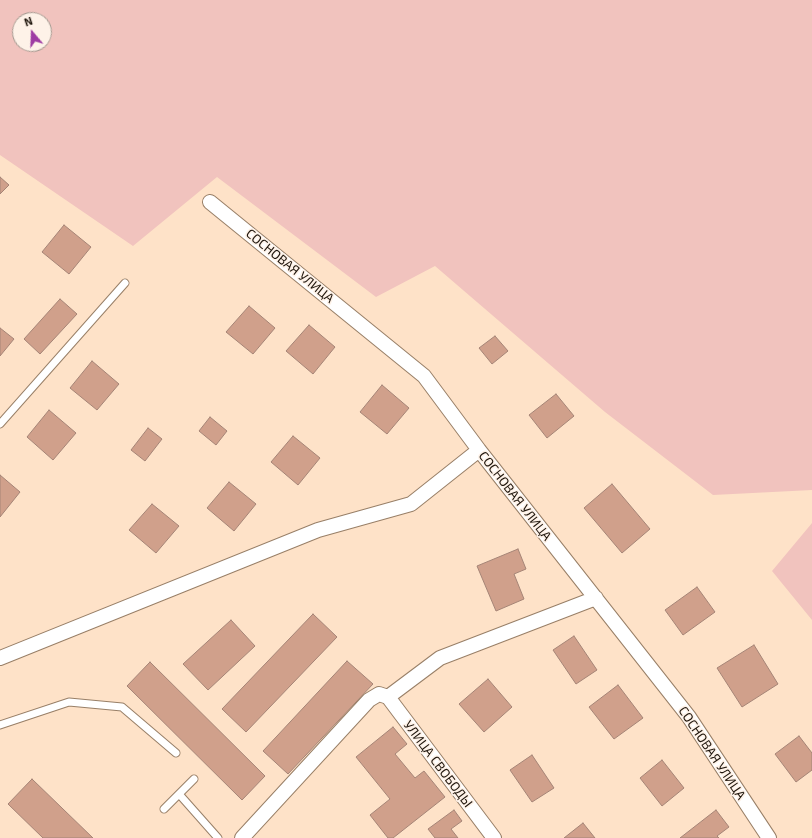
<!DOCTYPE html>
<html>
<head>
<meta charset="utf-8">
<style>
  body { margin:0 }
  #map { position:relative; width:812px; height:838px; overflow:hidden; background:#fee2c8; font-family:"Exo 2",sans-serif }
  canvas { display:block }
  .north { position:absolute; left:12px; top:12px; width:40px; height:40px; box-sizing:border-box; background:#fef2e8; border:1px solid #a49990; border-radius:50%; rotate:341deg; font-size:11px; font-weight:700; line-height:16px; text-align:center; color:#1d140b }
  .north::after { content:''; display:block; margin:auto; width:14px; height:18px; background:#9e3ca3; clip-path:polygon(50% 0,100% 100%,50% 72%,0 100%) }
</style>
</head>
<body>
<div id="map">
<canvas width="812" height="838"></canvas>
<div class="north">N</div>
</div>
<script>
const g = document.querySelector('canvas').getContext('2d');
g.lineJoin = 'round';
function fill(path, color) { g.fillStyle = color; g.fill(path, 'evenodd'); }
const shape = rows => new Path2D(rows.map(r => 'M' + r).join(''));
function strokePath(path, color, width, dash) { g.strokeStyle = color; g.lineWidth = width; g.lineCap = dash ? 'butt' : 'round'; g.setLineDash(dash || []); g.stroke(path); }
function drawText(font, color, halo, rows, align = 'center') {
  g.font = font + ' "Exo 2",sans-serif'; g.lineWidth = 3; g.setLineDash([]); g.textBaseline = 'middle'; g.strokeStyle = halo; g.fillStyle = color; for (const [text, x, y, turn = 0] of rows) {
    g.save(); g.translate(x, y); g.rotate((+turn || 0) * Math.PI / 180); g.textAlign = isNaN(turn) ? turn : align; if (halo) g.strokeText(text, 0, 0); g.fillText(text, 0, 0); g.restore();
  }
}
fill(shape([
  [0,0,812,0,812,490,713,495,605,412,435,266,376,297,217,177,133,246,0,155],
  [20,20,44,20,44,44,20,44],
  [812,523,812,620,772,571]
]), '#f1c3be');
const building = shape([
  [0,177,9,185,0,194,0,177],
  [64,225,91,247,69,274,42,252,64,225],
  [60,299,77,314,40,354,24,339,60,299],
  [249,306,275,328,253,354,226,332,249,306],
  [309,325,335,347,313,374,286,351,309,325],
  [0,328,14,339,0,356,0,328],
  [495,336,508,351,492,364,479,348,495,336],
  [92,361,119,384,97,410,70,388,92,361],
  [382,385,409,408,387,434,360,412,382,385],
  [556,394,574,416,547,438,529,415,556,394],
  [49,410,76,433,53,460,27,437,49,410],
  [210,417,227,431,216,445,199,431,210,417],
  [148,428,162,439,145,461,131,450,148,428],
  [293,436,320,458,298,485,271,462,293,436],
  [0,475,20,492,0,517,0,475],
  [229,482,256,504,234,531,207,508,229,482],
  [612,484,650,529,622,553,584,508,612,484],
  [152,504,179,526,156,553,129,530,152,504],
  [518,549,526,569,514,574,524,599,496,611,477,566,518,549],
  [697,587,715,612,683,635,665,610,697,587],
  [313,614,337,637,246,732,222,709,313,614],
  [231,620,255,646,208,690,183,664,231,620],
  [574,636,597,670,576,684,553,650,574,636],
  [754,645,778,684,742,707,717,668,754,645],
  [347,661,373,684,288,774,263,751,347,661],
  [150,662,265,776,242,800,127,686,150,662],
  [488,679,512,707,484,732,459,704,488,679],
  [618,685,643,718,614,739,589,707,618,685],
  [393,727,407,744,395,754,415,778,424,771,445,797,393,838,388,838,370,815,390,799,356,757,393,727],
  [799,736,812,753,812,770,796,782,775,754,799,736],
  [532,755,554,788,532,802,510,770,532,755],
  [662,760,684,788,662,806,640,778,662,760],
  [32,779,93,838,43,838,8,804,32,779],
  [454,810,462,821,451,829,458,838,435,838,428,829,454,810],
  [716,810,729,827,717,836,719,838,680,838,716,810],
  [583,823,595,838,564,838,583,823]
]);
fill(building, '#d0a08b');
strokePath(building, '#a58476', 1);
const lane = shape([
  [0,424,125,283],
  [0,725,69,702,122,707,176,753],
  [179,794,218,838],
  [164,809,194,779]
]);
const street = shape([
  [210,202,424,376,479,450,689,717,769,838],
  [0,658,318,530,411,504,479,450],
  [388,697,440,658,596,598],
  [242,838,369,700,379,694,388,697,494,838]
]);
strokePath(lane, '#987f67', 9);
strokePath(street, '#987f67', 16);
strokePath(lane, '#fff', 7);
strokePath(street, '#fff', 14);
drawText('13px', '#1d140b', '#fef2e8', [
  ["СОСНОВАЯ УЛИЦА",290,266,39],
  ["СОСНОВАЯ УЛИЦА",515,496,52],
  ["СОСНОВАЯ УЛИЦА",712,753,56],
  ["УЛИЦА СВОБОДЫ",438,764,53]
]);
</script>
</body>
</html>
